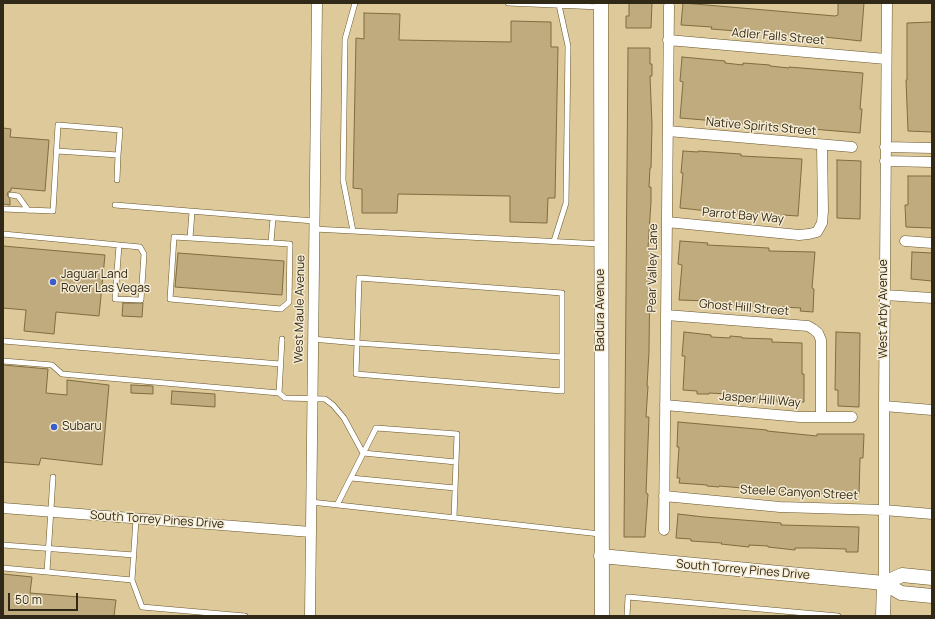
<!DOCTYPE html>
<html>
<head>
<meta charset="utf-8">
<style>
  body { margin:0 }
  #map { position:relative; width:935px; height:619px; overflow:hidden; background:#ddc99a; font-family:Manrope,sans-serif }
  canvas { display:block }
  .frame { position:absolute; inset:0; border:4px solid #312917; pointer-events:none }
  .scale { position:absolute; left:8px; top:593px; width:70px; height:18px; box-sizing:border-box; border:2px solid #312917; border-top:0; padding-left:5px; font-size:12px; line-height:14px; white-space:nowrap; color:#312917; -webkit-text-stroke:3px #f5ebd3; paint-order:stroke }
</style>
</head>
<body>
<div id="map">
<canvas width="935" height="619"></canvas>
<div class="frame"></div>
<div class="scale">50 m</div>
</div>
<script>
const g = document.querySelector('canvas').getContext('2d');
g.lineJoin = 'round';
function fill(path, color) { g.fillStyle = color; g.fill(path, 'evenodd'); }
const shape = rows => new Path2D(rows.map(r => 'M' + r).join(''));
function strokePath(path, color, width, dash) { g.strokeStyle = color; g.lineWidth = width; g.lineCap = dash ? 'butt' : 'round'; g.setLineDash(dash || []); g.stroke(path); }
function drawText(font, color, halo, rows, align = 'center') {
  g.font = font + ' Manrope,sans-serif'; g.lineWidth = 3; g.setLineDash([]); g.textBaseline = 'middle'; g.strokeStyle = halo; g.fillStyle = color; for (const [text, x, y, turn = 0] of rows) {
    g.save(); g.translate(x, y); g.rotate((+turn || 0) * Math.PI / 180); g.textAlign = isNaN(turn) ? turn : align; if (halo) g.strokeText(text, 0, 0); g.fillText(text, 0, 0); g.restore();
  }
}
const building = shape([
  [629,3,652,3,651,28,626,28,626,16,629,16,629,3],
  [683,3,835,16,838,15,838,3,864,3,861,41,815,36,815,37,711,29,712,27,681,25,683,3],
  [364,13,400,14,399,40,511,42,511,21,551,22,551,47,558,47,555,198,548,198,547,223,510,222,510,196,398,194,397,213,362,213,362,189,353,188,356,38,364,39,364,13],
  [932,22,932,132,908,131,906,80,907,80,907,23,932,22],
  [628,48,650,48,650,64,652,64,652,76,650,76,652,125,651,168,650,168,649,187,651,187,651,202,648,248,650,248,650,263,649,352,647,386,648,386,646,417,649,417,646,493,648,494,645,537,624,537,628,48],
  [682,57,725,61,725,63,743,65,743,63,770,65,770,66,789,68,789,67,863,73,860,109,862,109,860,133,680,118,683,82,680,81,682,57],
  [3,128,11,129,10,137,49,140,45,191,11,188,11,191,8,192,7,195,10,199,10,205,3,204,3,128],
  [683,151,698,152,698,151,741,154,741,156,802,159,798,216,783,215,783,218,771,218,771,215,737,212,737,214,680,208,683,173,681,173,683,151],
  [837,160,861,161,860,219,837,218,837,160],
  [908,176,932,176,932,228,906,227,905,205,908,205,908,176],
  [680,241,708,243,707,245,769,248,769,251,815,252,812,288,814,289,813,312,800,311,801,308,782,307,782,309,766,308,736,304,736,306,724,304,709,303,709,301,679,300,682,265,678,264,680,241],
  [3,246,105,255,99,316,56,312,54,334,24,331,26,310,3,308,3,246],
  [912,252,932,253,932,281,911,279,912,252],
  [178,253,284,261,282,295,175,287,178,253],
  [123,303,143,303,142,317,122,316,123,303],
  [684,332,711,335,711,337,730,338,730,336,742,337,742,338,772,339,772,342,802,343,802,374,804,374,804,402,777,402,777,400,728,396,728,394,709,393,709,394,697,394,697,391,683,390,685,356,682,356,684,332],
  [836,332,860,333,859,407,838,406,838,390,835,390,836,332],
  [3,365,48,369,46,393,67,395,67,380,109,385,102,465,41,458,39,465,3,462,3,365],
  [131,385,153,386,153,394,131,393,131,385],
  [172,391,215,394,215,407,171,404,172,391],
  [678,422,767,430,767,431,817,436,817,434,864,434,863,458,860,458,859,494,801,494,801,493,719,486,719,487,707,486,707,485,679,483,680,478,677,478,679,447,677,447,678,422],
  [678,514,704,517,781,523,781,525,859,527,858,552,846,552,846,549,812,548,795,548,795,550,768,547,768,546,749,545,749,547,721,544,722,543,691,541,691,539,676,538,678,514],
  [3,574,32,577,30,593,116,600,114,616,3,616,3,574]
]);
fill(building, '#bfab7d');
strokePath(building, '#7f6c40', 1);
const lane = shape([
  [508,3,600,7],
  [117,180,118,155],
  [11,195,18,196,28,210],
  [115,205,314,221],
  [3,209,53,211,58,125,120,130,118,155,57,151],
  [314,229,601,244],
  [353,231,343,180,345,39,355,3],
  [3,234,140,247,144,254,141,300,115,299,119,245],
  [190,238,290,244,289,302,281,309,170,299,174,237,190,238,192,212],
  [554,241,566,203,568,46,559,5],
  [271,242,273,218],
  [312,339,357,343,359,278,562,293,562,391,356,374,357,343,562,357],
  [3,341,280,364],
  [3,361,52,365,62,374,279,393,285,398,325,399,333,405,344,418,363,453,456,462],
  [279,393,282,339],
  [53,477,47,572,132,580],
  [351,478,455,488],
  [311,502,600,534],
  [337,505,376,428,457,434,454,518],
  [136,519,132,580,142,607,245,616],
  [3,545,134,555],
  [3,568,47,572],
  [627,616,628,597,838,616]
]);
const street = shape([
  [668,40,886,59],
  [668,131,852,147],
  [885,147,932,148],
  [885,161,932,162],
  [667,222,799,235,809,234,817,232,822,223,823,211,822,145],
  [905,241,932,243],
  [885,295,932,298],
  [666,315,808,326,813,329,818,333,821,340,821,417],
  [665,405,800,417,852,417],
  [884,406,932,410],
  [664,496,780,507,884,510,932,514],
  [3,508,311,532],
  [664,530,669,6],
  [884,583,884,406,887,3],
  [310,616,317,3]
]);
const secondary = shape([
  [601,3,602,616],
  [601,556,884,583,901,593,932,596],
  [884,583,902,575,932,578],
  [883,616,884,583]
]);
strokePath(lane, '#675529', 6);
strokePath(street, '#675529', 11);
strokePath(secondary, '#675529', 15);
strokePath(lane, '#fff', 5);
strokePath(street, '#fff', 10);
strokePath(secondary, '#fff', 14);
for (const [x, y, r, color] of [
  [53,282,4,"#395cce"],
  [54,427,4,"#395cce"]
]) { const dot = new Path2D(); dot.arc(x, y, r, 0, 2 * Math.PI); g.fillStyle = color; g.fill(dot); strokePath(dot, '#f5ebd3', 1.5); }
drawText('12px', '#312917', '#f5ebd3', [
  ["Adler Falls Street",778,37,5],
  ["Native Spirits Street",761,127,5],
  ["Parrot Bay Way",743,216,5],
  ["Pear Valley Lane",653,268,-89],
  ["Ghost Hill Street",744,308,5],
  ["West Maule Avenue",300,309,-89],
  ["West Arby Avenue",884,309,-90],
  ["Badura Avenue",601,310,-90],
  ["Jasper Hill Way",760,400,5],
  ["Steele Canyon Street",799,493,3],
  ["South Torrey Pines Drive",157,520,4],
  ["South Torrey Pines Drive",743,570,5]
]);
drawText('12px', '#312917', '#f5ebd3', [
  ["Jaguar Land",61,275],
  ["Rover Las Vegas",61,289],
  ["Subaru",62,427]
], 'left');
</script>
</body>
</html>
